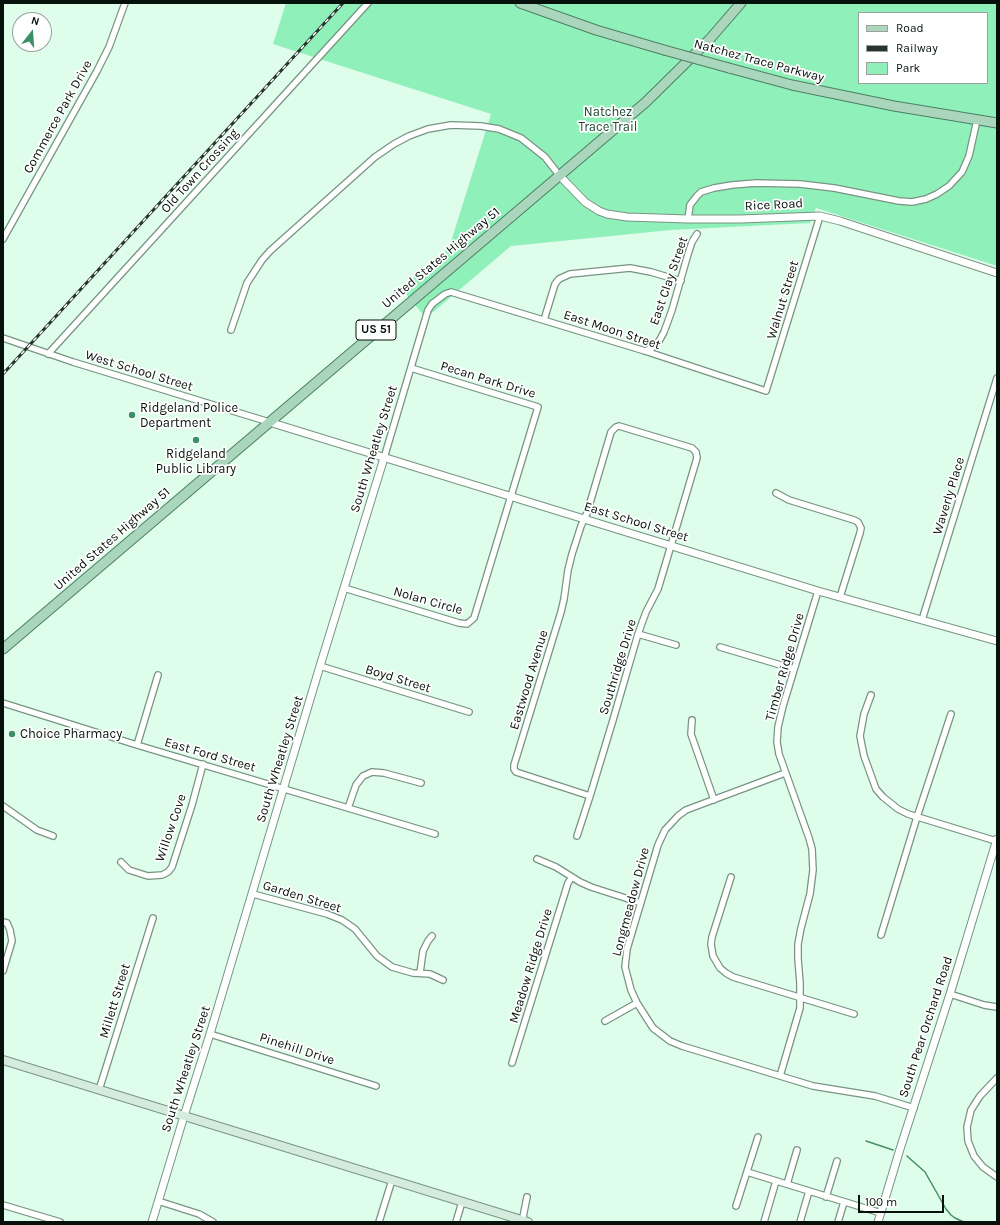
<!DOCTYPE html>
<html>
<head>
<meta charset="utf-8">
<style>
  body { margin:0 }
  #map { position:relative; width:1000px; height:1225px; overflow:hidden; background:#defdea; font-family:Karla,sans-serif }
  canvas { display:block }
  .frame { position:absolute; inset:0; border:4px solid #06110b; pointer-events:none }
  .legend { position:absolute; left:858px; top:12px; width:130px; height:72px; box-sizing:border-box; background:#fff; border:1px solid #9ba09d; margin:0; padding:5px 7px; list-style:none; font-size:12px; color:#06110b }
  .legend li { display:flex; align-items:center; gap:8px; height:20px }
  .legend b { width:20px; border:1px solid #9ba09d }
  .north { position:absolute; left:12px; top:12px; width:40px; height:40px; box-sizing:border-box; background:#fff; border:1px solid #9ba09d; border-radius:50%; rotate:17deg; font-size:11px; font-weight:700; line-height:16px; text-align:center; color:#06110b }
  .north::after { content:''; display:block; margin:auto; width:14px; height:18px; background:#3b9165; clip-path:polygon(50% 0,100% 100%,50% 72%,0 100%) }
  .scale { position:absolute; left:858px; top:1195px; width:86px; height:18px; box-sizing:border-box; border:2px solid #06110b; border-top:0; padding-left:5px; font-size:12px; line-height:14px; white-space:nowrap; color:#06110b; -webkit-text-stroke:3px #fff; paint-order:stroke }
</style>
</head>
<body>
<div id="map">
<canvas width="1000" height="1225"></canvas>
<div class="frame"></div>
<ul class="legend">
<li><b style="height:5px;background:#aad6bd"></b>Road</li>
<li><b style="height:5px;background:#27352d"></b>Railway</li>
<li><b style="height:11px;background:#90f0ba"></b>Park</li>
</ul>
<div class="north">N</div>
<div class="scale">100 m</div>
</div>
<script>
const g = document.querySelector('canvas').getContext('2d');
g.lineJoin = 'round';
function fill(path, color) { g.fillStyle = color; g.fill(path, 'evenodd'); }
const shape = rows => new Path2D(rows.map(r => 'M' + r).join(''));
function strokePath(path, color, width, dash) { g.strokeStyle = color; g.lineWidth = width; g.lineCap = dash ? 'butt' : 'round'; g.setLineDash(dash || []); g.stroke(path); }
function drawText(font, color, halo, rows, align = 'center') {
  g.font = font + ' Karla,sans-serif'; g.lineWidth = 3.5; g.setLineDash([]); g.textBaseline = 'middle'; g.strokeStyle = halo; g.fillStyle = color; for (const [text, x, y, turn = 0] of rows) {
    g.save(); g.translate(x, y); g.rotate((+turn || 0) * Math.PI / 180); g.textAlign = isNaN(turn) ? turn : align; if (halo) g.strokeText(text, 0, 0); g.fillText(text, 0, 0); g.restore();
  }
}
fill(shape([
  [286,3,997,3,997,266,816,208,810,223,671,230,511,246,426,318,401,288,449,248,491,114,273,44],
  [859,13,987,13,987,83,859,83]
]), '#90f0ba');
strokePath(shape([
  [866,1141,893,1150],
  [907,1156,925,1172,946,1209,951,1215,955,1218,964,1222]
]), '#458e67', 1.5);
const minor = shape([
  [688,219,690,205,697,196,701,192,714,188,732,185,756,183,800,184,834,188,899,201,912,202,926,199,937,194,949,186,962,172,969,156,977,120],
  [3,239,97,71,109,47,125,3],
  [544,320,555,284,559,279,570,274,630,268,651,272,681,281],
  [231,330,247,283,262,260,270,251,375,157,394,144,409,136,428,129,451,125,481,126,499,129,521,138,545,157,559,175],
  [3,338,73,362,269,422],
  [645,351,652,348,659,341,664,332,672,310,688,254,692,242,697,234],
  [48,354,368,3],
  [384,458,428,310,432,304,445,294,451,292,645,351,766,391,820,216],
  [776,493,789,500,854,520,858,522,861,528,860,533,840,597],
  [344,588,459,623,467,624,474,618,538,407,411,368],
  [922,620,997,378],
  [638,634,676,645],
  [720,647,794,669],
  [320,666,469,712],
  [871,695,864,714,860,736,864,756,876,789,883,797,898,809,908,814,996,841],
  [3,703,137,745,435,834],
  [692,720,691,734,714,800],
  [137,745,158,675],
  [785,773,686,810,678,816,665,830,658,845,627,949,625,967,631,990,637,1003,653,1028,670,1041,682,1046,813,1086,875,1096,914,1108],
  [3,806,37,830,53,836],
  [348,808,356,785,363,776,372,772,384,773,421,783],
  [577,836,590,796,613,720,638,634,646,612,658,589,697,458,696,452,692,448,619,426,616,427,611,432,587,513,581,526,572,554,568,570,564,599,561,612,514,765,514,769,516,772,590,796],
  [537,859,556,867,580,882,591,887,641,903],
  [121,862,129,870,148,876,162,875,168,872,172,867,192,805,203,764],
  [731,877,712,937,711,944,713,956,720,968,726,973,733,977,854,1014],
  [253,894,327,914,342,920,355,929,377,956,392,967,413,973,430,974,443,980],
  [3,922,7,923,10,930,12,941,3,971],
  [881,935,917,817,951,714],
  [420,973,423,951,428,941,432,936],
  [950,994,984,1005,997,1007],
  [605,1021,637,1003],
  [210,1034,376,1086],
  [512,1063,568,883,572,877],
  [780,1076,800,1008,800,983,798,959,798,944,801,928,810,894,813,870,812,849,809,838,779,754,777,742,778,727,783,706,818,591],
  [997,1078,980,1096,971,1110,967,1127,968,1141,974,1156,983,1167,997,1177],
  [99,1090,153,918],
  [747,1172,881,1213],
  [787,1184,797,1150],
  [826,1197,837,1161],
  [158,1201,199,1214,213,1222],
  [3,1205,60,1222],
  [736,1206,758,1137],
  [379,1222,392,1180],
  [456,1222,462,1202],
  [522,1222,527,1197],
  [764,1222,776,1181],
  [800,1222,809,1191],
  [838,1222,844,1202]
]);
const tertiary = shape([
  [559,175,585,202,599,211,607,214,627,217,688,219,740,219,820,216,840,221,997,273],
  [269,422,818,591,997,641],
  [152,1222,184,1116,210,1034,320,666,384,458],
  [878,1222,900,1149,950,994,997,839]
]);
const secondary = shape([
  [3,1060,528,1222]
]);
const primary = shape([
  [520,3,596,30,664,50],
  [729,68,792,85,894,106,997,123],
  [3,649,646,102,709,40,741,3]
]);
strokePath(minor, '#789483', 8);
strokePath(tertiary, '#789483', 9);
strokePath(secondary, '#789483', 10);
strokePath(primary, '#4c8062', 11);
strokePath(minor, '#fff', 5.5);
strokePath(tertiary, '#fff', 7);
strokePath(secondary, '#d4ebde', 8);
strokePath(primary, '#aad6bd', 9);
const rail = shape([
  [3,374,343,3]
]);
strokePath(rail, '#27352d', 3);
strokePath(rail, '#fff', 1.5, [4.5]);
const primaryBridge = shape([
  [664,50,729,68]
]);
strokePath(primaryBridge, '#4c8062', 11, []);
strokePath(primaryBridge, '#aad6bd', 9);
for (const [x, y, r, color] of [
  [132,415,4,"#3b9165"],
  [196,440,4,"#3b9165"],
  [12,734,4,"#3b9165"]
]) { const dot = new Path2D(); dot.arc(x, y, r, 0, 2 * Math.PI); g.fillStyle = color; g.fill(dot); strokePath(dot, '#fff', 1.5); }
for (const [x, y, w] of [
  [376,330,40]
]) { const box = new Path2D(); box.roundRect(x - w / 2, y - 10, w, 20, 3); g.fillStyle = '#fff'; g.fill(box); strokePath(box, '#06110b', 1); }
drawText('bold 12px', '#06110b', null, [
  ["US 51",376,330]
]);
drawText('13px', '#06110b', '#fff', [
  ["Natchez Trace Parkway",759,61,15],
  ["Commerce Park Drive",58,117,-61],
  ["Old Town Crossing",200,171,-48],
  ["Rice Road",774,205,-3],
  ["United States Highway 51",441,258,-40],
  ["East Clay Street",669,281,-71],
  ["Walnut Street",783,300,-73],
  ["East Moon Street",612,330,18],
  ["West School Street",139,371,17],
  ["Pecan Park Drive",488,380,17],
  ["South Wheatley Street",374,449,-73],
  ["Waverly Place",949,496,-73],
  ["East School Street",636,522,17],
  ["United States Highway 51",112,539,-41],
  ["Nolan Circle",428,601,16],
  ["Southridge Drive",618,667,-73],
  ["Timber Ridge Drive",785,667,-74],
  ["Boyd Street",398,679,17],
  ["Eastwood Avenue",529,680,-73],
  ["East Ford Street",210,755,16],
  ["South Wheatley Street",280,759,-73],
  ["Willow Cove",171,828,-71],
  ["Garden Street",302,897,17],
  ["Longmeadow Drive",631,902,-75],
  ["Meadow Ridge Drive",531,966,-73],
  ["Millett Street",115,1001,-73],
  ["South Pear Orchard Road",926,1027,-72],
  ["Pinehill Drive",297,1049,18],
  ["South Wheatley Street",186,1069,-72]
]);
drawText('13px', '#1d4731', '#fff', [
  ["Natchez",608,112],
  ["Trace Trail",608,127]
]);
drawText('13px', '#06110b', '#fff', [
  ["Ridgeland Police",140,408],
  ["Department",140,423],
  ["Ridgeland",196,454,"center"],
  ["Public Library",196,469,"center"],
  ["Choice Pharmacy",20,734]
], 'left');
</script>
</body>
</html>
